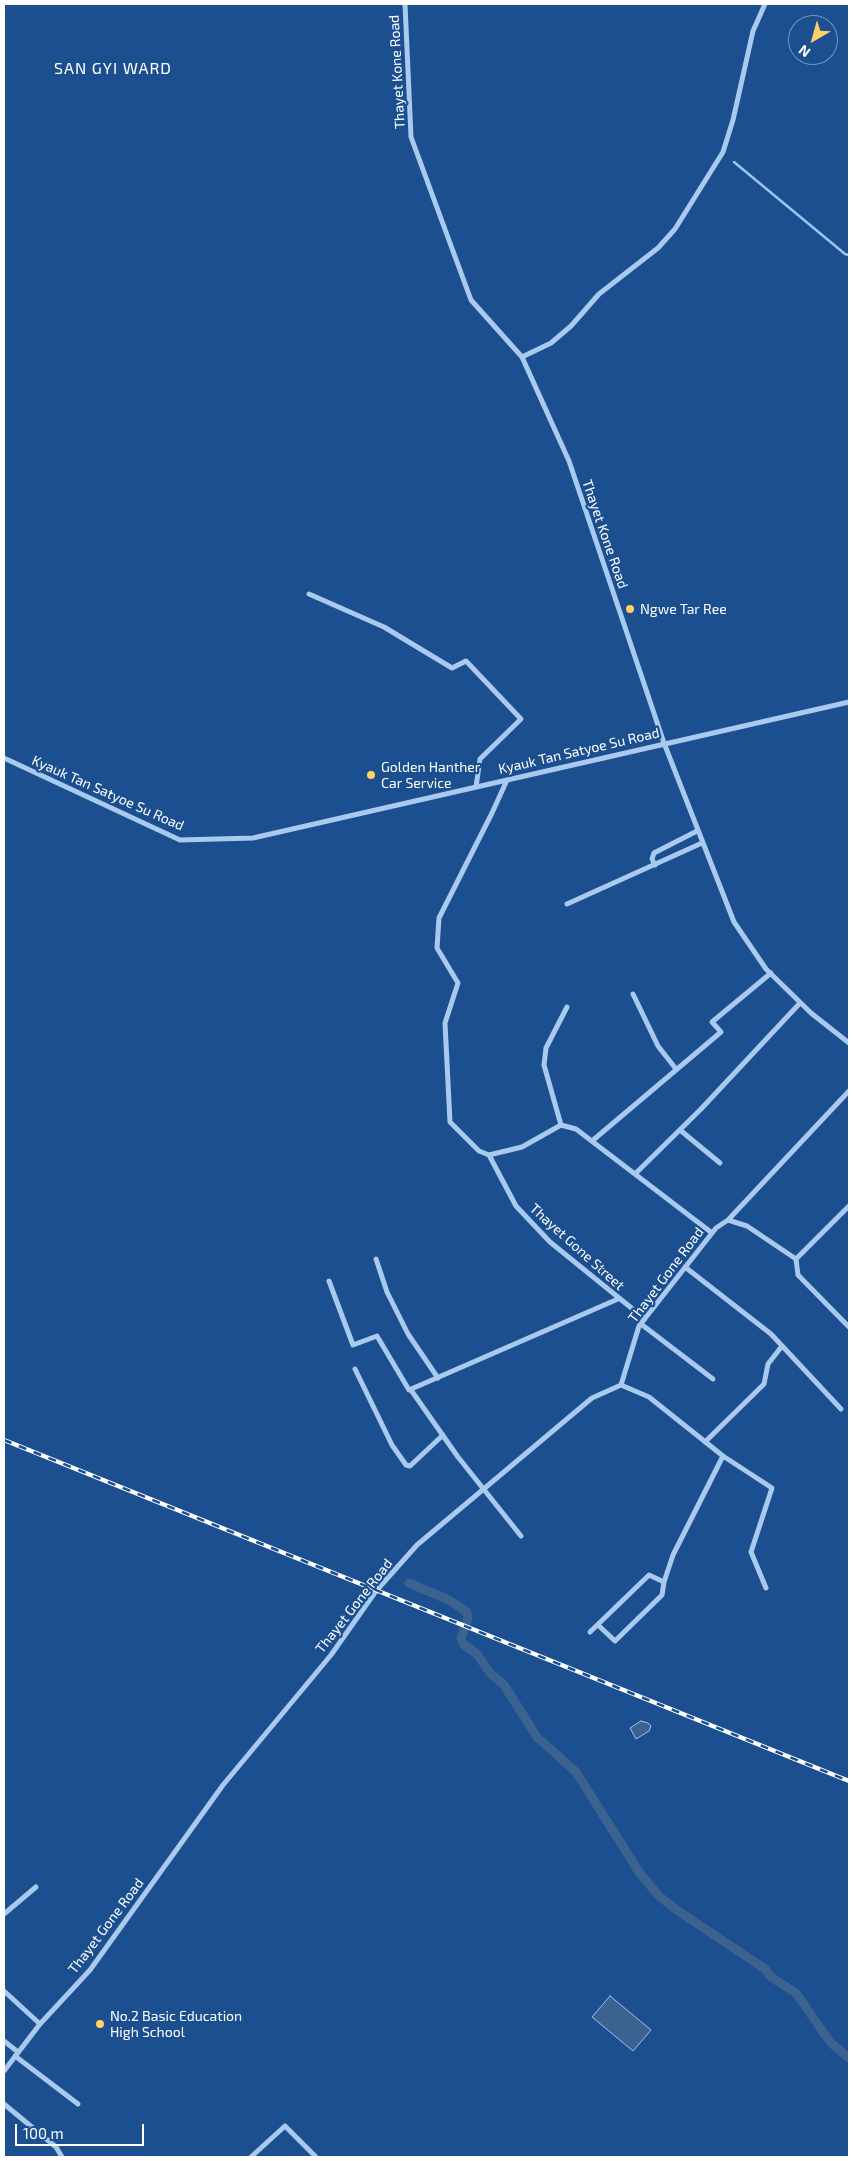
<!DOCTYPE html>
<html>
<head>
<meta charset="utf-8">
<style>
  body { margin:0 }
  #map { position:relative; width:853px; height:2161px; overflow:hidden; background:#1b4f8f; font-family:"Exo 2",sans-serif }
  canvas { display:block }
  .frame { position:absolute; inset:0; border:5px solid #fff; pointer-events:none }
  .north { position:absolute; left:788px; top:15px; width:50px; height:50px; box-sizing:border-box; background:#1b4f8f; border:1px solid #7695bc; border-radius:50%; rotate:218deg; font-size:14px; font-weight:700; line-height:20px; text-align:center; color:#fff }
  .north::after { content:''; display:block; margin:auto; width:18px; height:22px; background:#ffd166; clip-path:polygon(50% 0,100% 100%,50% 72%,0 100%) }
  .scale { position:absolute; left:15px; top:2124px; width:129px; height:22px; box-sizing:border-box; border:2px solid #fff; border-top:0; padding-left:6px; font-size:15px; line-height:18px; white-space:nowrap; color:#fff; -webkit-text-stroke:4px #1b4f8f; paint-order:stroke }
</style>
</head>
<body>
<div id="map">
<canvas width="853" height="2161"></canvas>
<div class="frame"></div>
<div class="north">N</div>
<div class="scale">100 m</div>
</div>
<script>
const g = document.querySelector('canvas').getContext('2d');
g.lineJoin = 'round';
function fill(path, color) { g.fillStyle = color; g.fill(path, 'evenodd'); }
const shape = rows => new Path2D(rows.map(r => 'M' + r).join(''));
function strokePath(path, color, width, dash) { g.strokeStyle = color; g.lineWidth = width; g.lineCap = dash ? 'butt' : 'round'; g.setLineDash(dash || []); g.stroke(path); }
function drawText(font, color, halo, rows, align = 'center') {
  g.font = font + ' "Exo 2",sans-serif'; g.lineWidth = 4.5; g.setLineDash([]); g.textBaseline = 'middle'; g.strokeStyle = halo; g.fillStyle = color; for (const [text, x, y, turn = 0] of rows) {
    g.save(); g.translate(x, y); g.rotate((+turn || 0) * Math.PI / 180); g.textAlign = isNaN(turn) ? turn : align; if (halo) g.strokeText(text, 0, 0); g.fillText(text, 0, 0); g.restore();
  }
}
const water = shape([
  [641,1721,648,1723,651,1726,649,1731,636,1739,630,1728,641,1721],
  [610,1996,651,2030,633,2051,592,2017,610,1996]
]);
fill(water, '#3c6290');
strokePath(water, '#9cc4f0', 1);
strokePath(shape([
  [734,162,845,254,849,255]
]), '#9cc4f0', 2.5);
strokePath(shape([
  [409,1583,449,1600,467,1612,468,1618,461,1638,463,1644,477,1654,490,1673,504,1685,537,1737,576,1772,639,1872,659,1896,678,1911,765,1969,771,1977,796,1993,830,2042,849,2058]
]), '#3c6290', 9);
strokePath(shape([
  [405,4,411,137,471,300,522,357,569,461,664,743,734,922,766,969,811,1013,849,1043],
  [522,357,551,343,571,326,599,294,658,248,675,229,723,152,733,120,753,31,765,4],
  [309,594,384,627,452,668,466,661,521,719,480,759,476,787],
  [4,758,180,840,253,838,849,702],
  [507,780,492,813,439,918,437,948,458,983,445,1023,450,1122,479,1151,489,1155,516,1206,550,1242,645,1319],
  [655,865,652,859,654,853,697,831],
  [567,904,702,843],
  [633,994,658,1046,676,1069],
  [561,1125,544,1065,546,1048,567,1007],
  [680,1130,720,1163],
  [592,1141,721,1032,712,1022,771,973],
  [489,1155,522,1147,561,1125,576,1129,712,1233],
  [635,1174,701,1109,800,1003],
  [728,1220,849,1091],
  [376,1259,387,1292,408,1334,438,1378],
  [796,1259,798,1275,849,1327],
  [685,1267,771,1334,841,1409],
  [329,1281,353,1345,377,1336,409,1390,618,1299],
  [641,1324,713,1379],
  [355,1369,392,1445,406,1465,410,1466,443,1435],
  [621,1385,649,1397,723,1456,772,1488,751,1552,766,1588],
  [411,1390,458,1457,521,1536],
  [705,1442,764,1384,768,1364,782,1346],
  [598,1625,615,1641,662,1595,664,1582],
  [590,1632,649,1575,664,1582,673,1555,723,1456],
  [4,1914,36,1887],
  [4,1991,40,2024],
  [4,2041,18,2052],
  [15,2056,78,2104],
  [4,2071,40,2024,90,1970,223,1785,331,1655,376,1591,417,1545,592,1398,621,1385,639,1326,716,1228,728,1220,747,1226,796,1259,849,1206],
  [4,2104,56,2147,62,2157],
  [251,2157,285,2126,316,2157]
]), '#a9c9ee', 5);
const rail = shape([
  [4,1440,849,1781]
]);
strokePath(rail, '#fff', 4.5);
strokePath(rail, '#1b4f8f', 2.5, [8]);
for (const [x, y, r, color] of [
  [630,609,5,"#ffd166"],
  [371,775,5,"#ffd166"],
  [100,2024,5,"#ffd166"]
]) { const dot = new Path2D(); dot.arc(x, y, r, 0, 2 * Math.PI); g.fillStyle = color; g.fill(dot); strokePath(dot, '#1b4f8f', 2); }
drawText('14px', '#fff', '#1b4f8f', [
  ["Thayet Kone Road",397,72,-93],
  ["Thayet Kone Road",605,534,71],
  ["Kyauk Tan Satyoe Su Road",579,751,-13],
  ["Kyauk Tan Satyoe Su Road",108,793,24],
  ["Thayet Gone Street",577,1247,42],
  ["Thayet Gone Road",666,1275,-53],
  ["Thayet Gone Road",354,1606,-52],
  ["Thayet Gone Road",106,1926,-53]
]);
drawText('14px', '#fff', '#1b4f8f', [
  ["Ngwe Tar Ree",640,609],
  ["Golden Hanther",381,767],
  ["Car Service",381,783],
  ["No.2 Basic Education",110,2016],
  ["High School",110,2032]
], 'left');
g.letterSpacing = '1px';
drawText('16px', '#fff', '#1b4f8f', [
  ["SAN GYI WARD",113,69]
]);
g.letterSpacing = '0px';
</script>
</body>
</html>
